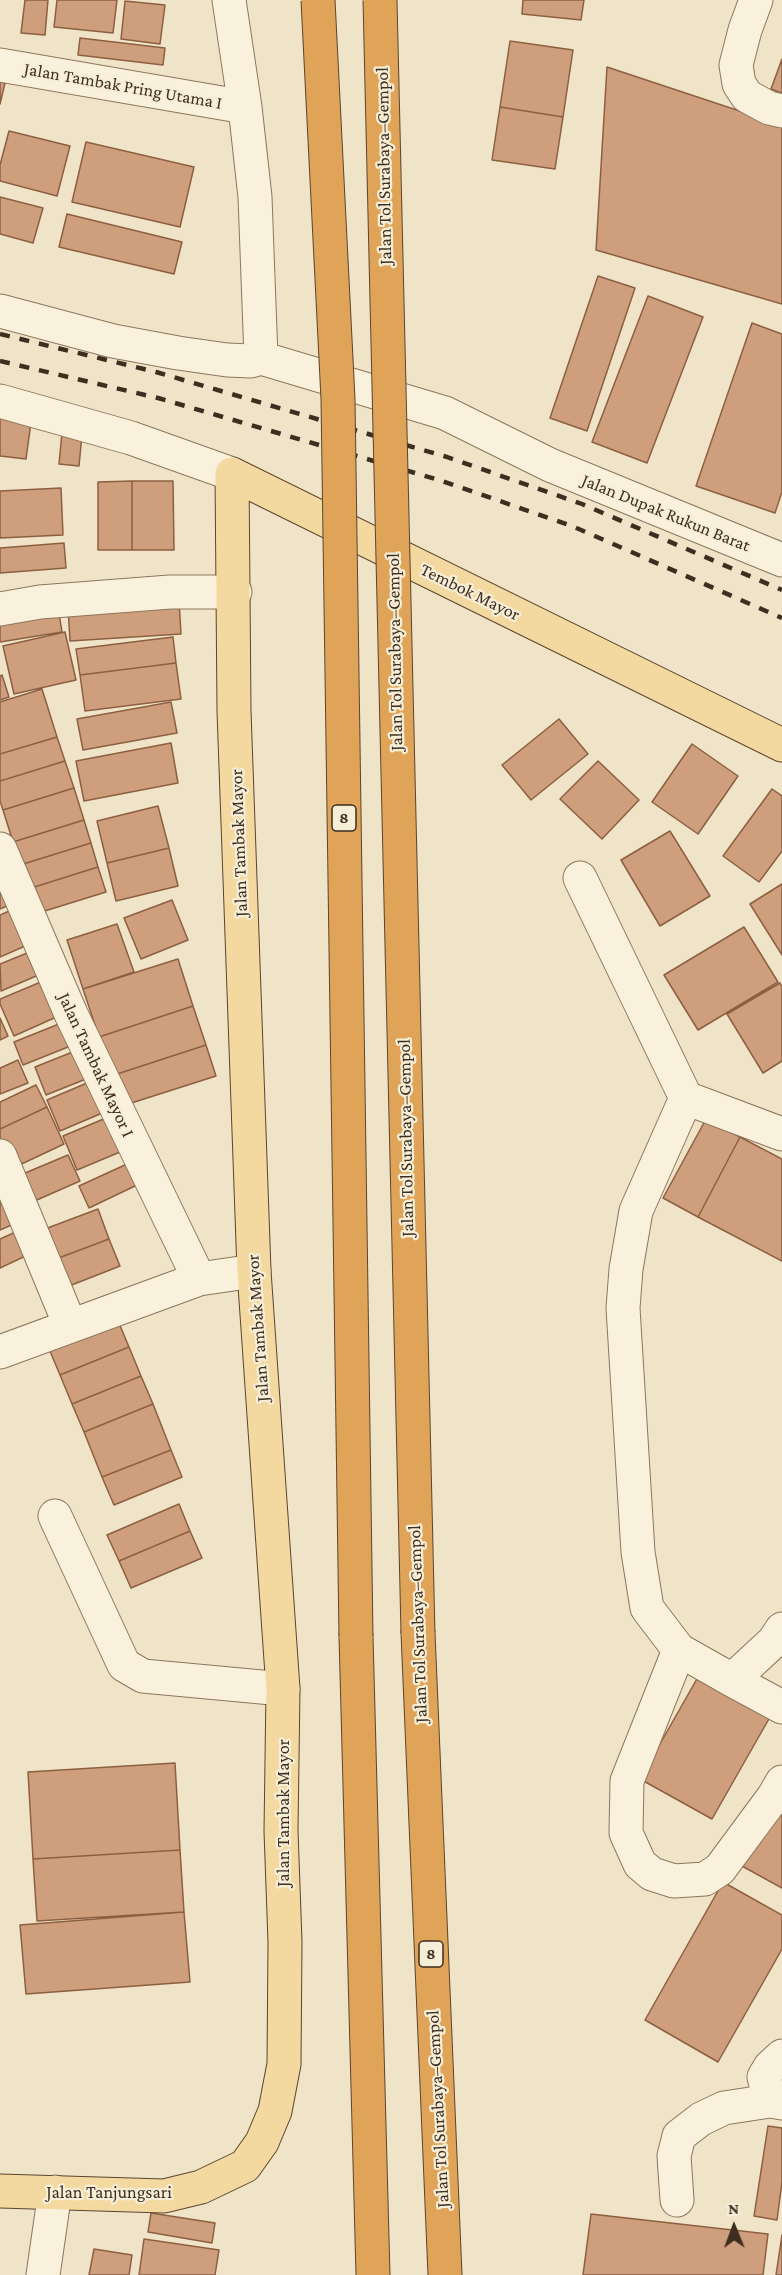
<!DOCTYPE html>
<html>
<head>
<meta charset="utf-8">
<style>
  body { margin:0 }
  #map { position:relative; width:782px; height:2275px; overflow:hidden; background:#f0e4c8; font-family:"Crimson Pro",serif }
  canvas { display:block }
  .north { position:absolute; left:704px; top:2197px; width:60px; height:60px; -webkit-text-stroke:4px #f7eed8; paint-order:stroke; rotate:359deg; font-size:16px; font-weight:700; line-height:24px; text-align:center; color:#3d2e20 }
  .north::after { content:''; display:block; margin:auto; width:21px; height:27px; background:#3d2e20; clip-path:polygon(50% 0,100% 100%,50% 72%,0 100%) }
</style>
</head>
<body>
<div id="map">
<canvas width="782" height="2275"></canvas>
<div class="north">N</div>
</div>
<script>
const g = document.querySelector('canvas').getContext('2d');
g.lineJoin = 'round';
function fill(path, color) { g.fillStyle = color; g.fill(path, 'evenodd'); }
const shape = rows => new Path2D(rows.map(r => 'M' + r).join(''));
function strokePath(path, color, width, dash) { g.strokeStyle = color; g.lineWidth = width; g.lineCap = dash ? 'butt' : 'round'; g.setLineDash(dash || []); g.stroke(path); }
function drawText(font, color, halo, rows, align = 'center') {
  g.font = font + ' "Crimson Pro",serif'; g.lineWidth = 4.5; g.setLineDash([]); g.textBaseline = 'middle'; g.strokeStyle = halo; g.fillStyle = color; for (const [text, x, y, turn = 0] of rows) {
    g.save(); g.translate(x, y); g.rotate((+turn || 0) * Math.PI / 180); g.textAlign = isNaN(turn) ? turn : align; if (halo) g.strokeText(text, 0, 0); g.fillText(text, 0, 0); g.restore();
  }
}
const building = shape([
  [25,0,48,0,45,35,21,33,25,0],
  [57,0,117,0,113,33,54,27,57,0],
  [523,0,584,0,581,20,522,14,523,0],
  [125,1,165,5,160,44,121,39,125,1],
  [80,38,165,48,163,65,78,55,80,38],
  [510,41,573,50,563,117,500,107,510,41],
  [782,59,782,93,771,89,782,59],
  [607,67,782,125,782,304,596,250,607,67],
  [0,82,5,83,0,104,0,82],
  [500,107,563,117,555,169,492,160,500,107],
  [9,131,70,146,57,196,0,181,0,165,9,131],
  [86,142,194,167,180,227,72,202,86,142],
  [0,197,43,208,33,243,0,234,0,197],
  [67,214,182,242,174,274,59,247,67,214],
  [598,276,635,288,587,431,550,418,598,276],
  [648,296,703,317,647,463,592,442,648,296],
  [752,323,782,334,782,492,775,513,696,486,752,323],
  [0,411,32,415,26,459,0,456,0,411],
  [63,422,83,424,79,466,59,464,63,422],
  [132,481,132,550,98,550,98,482,132,481],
  [132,481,173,481,174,550,132,550,132,481],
  [61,488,63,535,0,538,0,491,61,488],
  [64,543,66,568,0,573,0,548,64,543],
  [179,600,181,634,70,641,68,607,179,600],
  [58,607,62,632,0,642,0,615,58,607],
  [65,632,76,680,14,694,3,646,65,632],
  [173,637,176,663,80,675,76,649,173,637],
  [176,663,181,699,85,711,80,675,176,663],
  [2,675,9,697,0,700,0,676,2,675],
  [42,689,57,737,0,754,0,702,42,689],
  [171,702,177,733,83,750,77,719,171,702],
  [559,719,588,754,531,800,502,765,559,719],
  [57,737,65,761,0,781,0,754,57,737],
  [171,743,178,783,84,801,76,761,171,743],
  [692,744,738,776,698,834,652,802,692,744],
  [65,761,74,788,3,810,0,801,0,781,65,761],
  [598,761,639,800,602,839,560,799,598,761],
  [74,788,84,820,13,842,3,810,74,788],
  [772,789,782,796,782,851,759,882,723,856,772,789],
  [158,806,169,848,107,863,97,821,158,806],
  [84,820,91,843,20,865,13,842,84,820],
  [670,831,710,896,660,926,621,860,670,831],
  [91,843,98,867,28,889,20,865,91,843],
  [169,848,178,886,116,901,107,863,169,848],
  [98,867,106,892,35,914,28,889,98,867],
  [0,871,14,903,0,909,0,871],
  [782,884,782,955,750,904,782,884],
  [172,900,188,940,141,959,124,918,172,900],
  [16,908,32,943,0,957,0,915,16,908],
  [117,924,134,972,83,989,67,940,117,924],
  [744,927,778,982,698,1030,664,975,744,927],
  [32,951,41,974,1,991,0,964,32,951],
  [178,959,193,1006,99,1037,83,989,178,959],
  [48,979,63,1014,14,1036,0,1004,0,999,48,979],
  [780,983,782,987,782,1061,763,1073,727,1014,780,983],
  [193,1006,206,1045,111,1076,99,1037,193,1006],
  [0,1018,8,1036,0,1040,0,1018],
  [64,1022,73,1045,23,1065,14,1042,64,1022],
  [206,1045,216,1076,122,1106,111,1076,206,1045],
  [80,1049,91,1077,46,1095,35,1067,80,1049],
  [18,1060,28,1083,0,1094,0,1068,18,1060],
  [94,1080,107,1111,60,1131,47,1100,94,1080],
  [36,1085,47,1107,0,1129,0,1102,36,1085],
  [47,1107,64,1144,13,1168,0,1141,0,1129,47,1107],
  [106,1118,120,1152,77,1170,63,1136,106,1118],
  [706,1119,740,1137,698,1217,663,1198,706,1119],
  [740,1137,782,1159,782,1261,698,1217,740,1137],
  [68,1155,80,1181,30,1203,18,1176,68,1155],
  [127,1164,137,1185,89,1208,79,1186,127,1164],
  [0,1180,25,1219,0,1230,0,1180],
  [98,1209,109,1239,48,1262,37,1232,98,1209],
  [24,1228,36,1251,0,1268,0,1239,24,1228],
  [109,1239,120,1266,59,1290,48,1262,109,1239],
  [116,1316,129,1347,60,1375,47,1344,116,1316],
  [129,1347,141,1376,72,1404,60,1375,129,1347],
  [141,1376,153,1404,84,1432,72,1404,141,1376],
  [153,1404,171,1450,102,1477,84,1432,153,1404],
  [171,1450,182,1477,114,1505,102,1477,171,1450],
  [179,1504,190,1531,119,1561,107,1535,179,1504],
  [190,1531,202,1558,131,1588,119,1561,190,1531],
  [702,1670,774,1710,712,1819,640,1779,702,1670],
  [175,1763,180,1850,33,1859,28,1772,175,1763],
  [782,1795,782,1888,742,1866,782,1795],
  [180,1850,184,1912,37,1921,33,1859,180,1850],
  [723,1882,782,1915,782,1949,718,2062,645,2020,723,1882],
  [184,1912,190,1982,26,1994,20,1925,184,1912],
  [768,2126,782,2128,782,2182,777,2220,754,2216,768,2126],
  [151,2213,215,2223,212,2243,148,2232,151,2213],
  [591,2214,768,2234,763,2275,583,2275,591,2214],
  [782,2235,782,2275,776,2275,782,2235],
  [144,2239,219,2250,215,2275,139,2275,144,2239],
  [94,2249,132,2255,129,2275,89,2275,94,2249]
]);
fill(building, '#cf9f7d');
strokePath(building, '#8d5f41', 1.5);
const minor = shape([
  [229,0,245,107,255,197,261,358],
  [756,0,745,30,736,65,739,84,747,96,769,108,782,111],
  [0,65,245,107],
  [0,311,113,341,178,353,227,360,251,361,261,358],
  [261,358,445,413,550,465,782,560],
  [0,401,131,438,232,474],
  [0,609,40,602,170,592,235,592],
  [0,849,71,1014,199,1279],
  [580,878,686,1098],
  [782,1134,686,1098,636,1211,626,1269,623,1308,638,1552,647,1608,679,1650,732,1680,774,1641,782,1629],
  [0,1156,70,1325],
  [0,1352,199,1279,254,1271],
  [55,1516,124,1665,143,1676,283,1689],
  [679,1650,627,1781,626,1833,640,1864,652,1874,674,1881,705,1879,720,1869,774,1796,782,1782],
  [732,1680,782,1707],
  [770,2101,764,2077,770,2067,782,2056],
  [677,2200,674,2156,679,2136,701,2119,724,2108,770,2101,782,2103],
  [43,2275,55,2192]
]);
const major = shape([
  [0,2191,164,2196,201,2187,245,2166,262,2142,275,2111,284,2064,285,1942,281,1831,283,1689,254,1271,234,711,232,474,782,745]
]);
const highway = shape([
  [418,1633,445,2275],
  [356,1636,373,2275]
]);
strokePath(minor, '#8d765c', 35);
strokePath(major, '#5b4430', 35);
strokePath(highway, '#5b4430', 35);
strokePath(minor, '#faf1dc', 33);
strokePath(major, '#f3d9a0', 33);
strokePath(highway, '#e0a458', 33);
strokePath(shape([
  [0,334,156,372,447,457,582,504,782,590],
  [0,361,158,398,439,480,572,526,782,618]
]), '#3d2e20', 4.5, [10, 10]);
const highwayBridge = shape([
  [318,0,338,399,356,1636],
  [380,0,418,1633]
]);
strokePath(highwayBridge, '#5b4430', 35, []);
strokePath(highwayBridge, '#e0a458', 33);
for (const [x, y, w] of [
  [344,818,24],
  [431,1954,24]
]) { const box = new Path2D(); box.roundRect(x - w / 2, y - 13, w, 26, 4.5); g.fillStyle = '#f7eed8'; g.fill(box); strokePath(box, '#3d2e20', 1.5); }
drawText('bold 16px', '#3d2e20', null, [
  ["8",344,818],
  ["8",431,1954]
]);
drawText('18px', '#3d2e20', '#f7eed8', [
  ["Jalan Tambak Pring Utama I",123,86,10],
  ["Jalan Tol Surabaya–Gempol",384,166,-91],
  ["Jalan Dupak Rukun Barat",666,513,22],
  ["Tembok Mayor",470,592,26],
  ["Jalan Tol Surabaya–Gempol",395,652,-91],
  ["Jalan Tambak Mayor",239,843,-92],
  ["Jalan Tambak Mayor I",96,1065,65],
  ["Jalan Tol Surabaya–Gempol",406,1138,-91],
  ["Jalan Tambak Mayor",258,1328,-94],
  ["Jalan Tol Surabaya–Gempol",418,1624,-92],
  ["Jalan Tambak Mayor",283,1813,-90],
  ["Jalan Tol Surabaya–Gempol",438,2109,-93],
  ["Jalan Tanjungsari",109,2192]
]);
</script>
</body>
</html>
